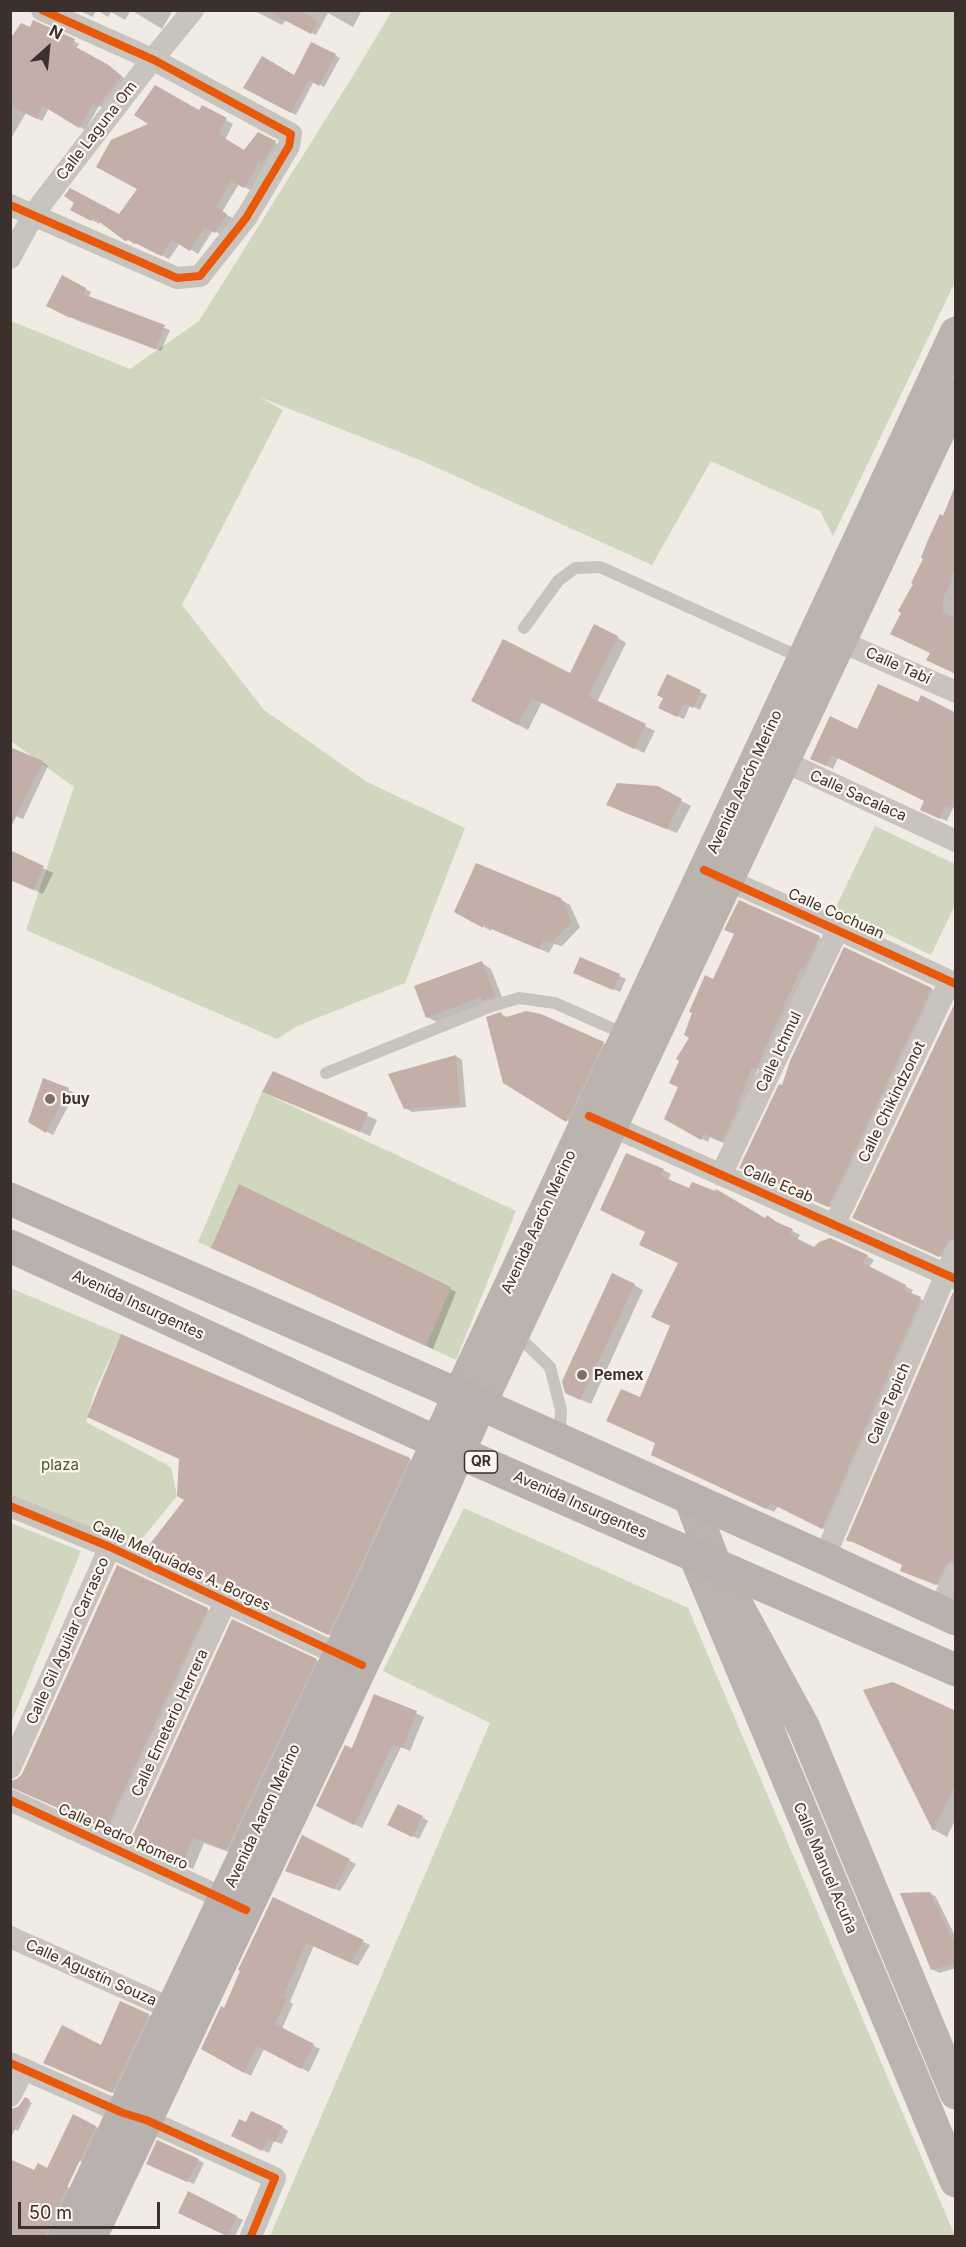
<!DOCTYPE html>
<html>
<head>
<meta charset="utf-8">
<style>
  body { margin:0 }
  #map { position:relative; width:966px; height:2247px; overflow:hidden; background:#f0ebe5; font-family:Inter,sans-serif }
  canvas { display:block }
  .frame { position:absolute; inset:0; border:12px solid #3b302b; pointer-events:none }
  .north { position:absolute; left:18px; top:18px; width:60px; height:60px; -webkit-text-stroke:4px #fbf5ee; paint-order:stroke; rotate:27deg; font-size:16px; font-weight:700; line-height:24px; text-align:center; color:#3b302b }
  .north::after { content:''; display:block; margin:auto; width:21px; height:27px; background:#3b302b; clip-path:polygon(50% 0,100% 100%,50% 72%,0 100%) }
  .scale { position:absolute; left:18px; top:2202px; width:142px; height:27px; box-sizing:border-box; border:3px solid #3b302b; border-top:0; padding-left:8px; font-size:18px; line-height:21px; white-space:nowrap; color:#3b302b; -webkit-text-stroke:4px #fbf5ee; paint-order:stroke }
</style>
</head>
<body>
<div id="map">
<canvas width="966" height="2247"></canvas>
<div class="frame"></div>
<div class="north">N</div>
<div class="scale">50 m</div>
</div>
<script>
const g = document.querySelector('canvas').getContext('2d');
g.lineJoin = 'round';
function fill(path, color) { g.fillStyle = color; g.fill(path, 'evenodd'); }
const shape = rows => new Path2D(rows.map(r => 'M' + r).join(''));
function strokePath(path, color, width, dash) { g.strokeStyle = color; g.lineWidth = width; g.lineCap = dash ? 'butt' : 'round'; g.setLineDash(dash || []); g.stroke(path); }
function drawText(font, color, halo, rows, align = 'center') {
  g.font = font + ' Inter,sans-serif'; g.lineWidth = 4.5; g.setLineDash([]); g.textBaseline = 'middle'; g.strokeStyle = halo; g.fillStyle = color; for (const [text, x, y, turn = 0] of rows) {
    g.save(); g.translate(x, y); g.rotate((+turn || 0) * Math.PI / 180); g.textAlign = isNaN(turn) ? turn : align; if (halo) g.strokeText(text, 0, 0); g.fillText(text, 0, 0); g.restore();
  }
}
fill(shape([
  [392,11,955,11,955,282,833,536,820,511,711,461,652,565,420,460,259,397,283,410,182,605,264,710,367,782,465,828,405,983,297,1026,277,1039,26,930,74,787,11,741,11,321,130,369,199,321,356,71],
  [875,826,955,864,955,905,931,955,835,909],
  [262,1092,516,1211,456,1360,198,1242],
  [10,1288,121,1334,94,1393,86,1422,171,1467,177,1496,136,1546,11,1500],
  [464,1508,688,1608,955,2236,270,2236,490,1723,383,1671],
  [11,1523,81,1551,11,1723]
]), '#d1d6bf');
fill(shape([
  [78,10,96,10,93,17],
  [97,10,131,10,125,20,111,12,108,17],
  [131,10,173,10,162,29],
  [253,10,362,10,353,27,328,13,316,35,286,20,282,25],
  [10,39,74,41,79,44,76,49,113,69,126,80,103,108,99,106,85,130,49,108,42,121,26,113,10,140],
  [335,55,340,58,324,87,314,81,296,115,245,88,294,77],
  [202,107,233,124,225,140,244,152,258,133,283,147,252,191,239,184,222,212,234,219,223,236,213,230,198,254,180,243,169,259,138,243,134,244,101,221,99,224,72,209,119,216],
  [63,277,91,292,88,298,170,330,161,351,76,320,48,305],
  [956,485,956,674,928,660,931,653,915,584],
  [617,637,626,643,597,702,655,731,644,753,542,702,528,730,482,706,571,675],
  [668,676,707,695,700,710,690,705,684,719,666,711,665,698],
  [919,704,956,715,956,809,953,808,947,821,929,813,926,801,838,758,833,769,819,762,858,731],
  [42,762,48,766,23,819,10,814],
  [657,788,691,806,677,833,618,810],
  [10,852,53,873,43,894,10,879],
  [560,899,570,905,580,927,562,946,554,944,549,953,491,929,491,931,456,911],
  [819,937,825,941,763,1071,758,1069,741,1117,728,1145,710,1137,708,1142,665,1119,679,1087,691,1038,714,981],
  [581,959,626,979,620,992,581,976],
  [482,963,491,969,504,1002,437,1022,427,1017],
  [931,989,937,992,834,1209,800,1194,783,1087],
  [956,1004,956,1244,946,1259,861,1221],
  [501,1014,507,1017,603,1043,609,1046,573,1124,504,1082],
  [456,1056,462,1060,466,1107,412,1112,405,1108],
  [274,1073,377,1120,370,1136,264,1092],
  [44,1080,75,1093,53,1135,30,1122],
  [663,1170,671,1174,668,1181,766,1220,768,1217,800,1235,797,1240,814,1249,867,1256,874,1260,869,1268,913,1290,911,1294,928,1303,830,1532,778,1506,774,1512,660,1459,641,1399,671,1326,680,1263,646,1232,609,1214],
  [219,1251,450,1289,456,1292,433,1349],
  [634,1285,643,1290,591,1404,577,1398],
  [956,1293,956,1562,943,1587,909,1574,904,1565,848,1540],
  [409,1459,421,1465,340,1640,160,1555],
  [207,1609,216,1615,116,1834,23,1792],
  [316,1660,326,1667,237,1855,204,1843,193,1869,143,1846],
  [865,1691,956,1712,956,1818,947,1837,934,1830],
  [375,1695,424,1717,410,1751,401,1747,362,1828,325,1810],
  [422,1817,428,1821,419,1839,395,1828],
  [303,1837,356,1864,340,1891,287,1871],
  [930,1893,936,1897,956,1938,956,1968,939,1973,932,1969],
  [273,1899,370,1945,358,1966,314,1945,290,2002,293,2004,282,2029,320,2049,309,2072,264,2049,251,2076,203,2049,225,2010],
  [121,2003,155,2018,118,2095,51,2066,102,2047],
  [25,2099,32,2103,18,2131,10,2127],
  [74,2116,102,2130,86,2164,64,2153],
  [282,2127,288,2131,282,2144,274,2141,269,2153,239,2139],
  [198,2160,204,2163,194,2184,154,2167],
  [10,2161,75,2190,54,2236,10,2236],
  [189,2193,243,2220,235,2236,227,2236,186,2216]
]), '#0003');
fill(shape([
  [265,10,298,10,318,21,311,34],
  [33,20,75,39,72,45,107,64,122,76,97,107,93,104,79,128,43,106,37,119,10,106,10,39,21,23,30,27],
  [311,42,336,54,319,86,309,80,291,113,243,88,262,56,294,75],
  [155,85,199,110,202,105,227,118,218,134,244,150,258,132,276,141,262,164,259,162,244,188,231,181,216,207,227,214,215,233,205,227,190,251,172,240,161,256,129,240,125,241,93,217,91,221,70,210,74,203,64,196,70,188,119,214,137,189,96,167,111,140,148,124,134,115],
  [62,275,86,288,83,294,165,325,155,349,71,317,70,318,46,306],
  [955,486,956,564,950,578,952,579,943,598,943,612,956,618,956,674,926,660,930,653,890,634,901,613,898,611,913,584,911,583,923,559,921,558,927,542,940,514,943,516],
  [594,624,618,636,588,696,646,724,634,749,532,698,518,725,471,701,503,639,570,673],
  [667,674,701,690,693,708,684,703,677,717,658,708,663,698,657,695],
  [878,684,918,702,921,695,956,713,956,796,950,808,945,805,940,819,920,810,924,801,846,762,831,755,826,766,810,759,830,716,857,729],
  [10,747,43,761,10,829],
  [617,783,658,786,682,799,667,829,606,805],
  [10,850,44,866,33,890,10,880],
  [476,863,561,898,572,922,552,942,544,940,539,949,483,925,483,928,454,912],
  [739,900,820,936,804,969,801,968,756,1069,752,1067,735,1113,722,1142,704,1134,701,1140,664,1119,678,1087,669,1083,679,1061,676,1059,689,1038,684,1035,692,1013,689,1012,705,975,713,979,734,934,724,930],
  [844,947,932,988,828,1207,792,1191,793,1190,739,1168,779,1084,782,1085,790,1061],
  [580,957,620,974,613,990,573,973],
  [482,961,495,996,482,1001,481,997,426,1018,414,986],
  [956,1001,956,1238,948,1241,939,1257,852,1218],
  [526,1011,541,1014,604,1042,566,1122,503,1083,486,1017,501,1012,503,1018],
  [456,1055,460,1105,404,1109,388,1074],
  [273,1071,368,1113,360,1132,262,1092],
  [43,1078,69,1088,46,1133,28,1122],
  [626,1153,664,1169,661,1176,689,1188,692,1182,715,1191,716,1189,765,1218,767,1215,776,1222,793,1229,790,1235,814,1247,819,1242,830,1238,868,1255,863,1263,906,1285,904,1290,921,1297,822,1529,770,1503,766,1509,651,1455,655,1443,606,1421,621,1389,640,1397,670,1326,651,1317,678,1263,639,1245,645,1232,600,1210],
  [239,1184,451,1287,426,1346,211,1248],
  [612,1273,635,1284,580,1400,565,1393,562,1381],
  [953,1292,956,1292,956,1560,949,1562,944,1567,936,1585,900,1571,902,1565,851,1541,850,1542,846,1540],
  [121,1334,410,1458,328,1635,146,1549,184,1500,177,1496,179,1459,87,1417],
  [117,1565,208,1608,106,1829,10,1787,10,1781,17,1779,22,1774],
  [232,1619,317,1659,226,1850,193,1838,182,1864,130,1841],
  [893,1682,956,1711,956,1783,933,1831,863,1690],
  [374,1694,417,1711,403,1748,393,1744,354,1825,316,1806,345,1745,352,1748],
  [398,1804,423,1816,412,1837,387,1825],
  [302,1835,350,1859,334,1889,285,1871],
  [930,1892,956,1946,956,1963,931,1970,900,1893],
  [273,1897,364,1940,351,1963,306,1943,283,1997,287,1998,275,2024,314,2044,301,2069,257,2046,244,2073,201,2049,221,2006,224,2008,240,1971,238,1970],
  [120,2001,149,2014,112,2093,43,2063,62,2025,101,2045],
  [25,2097,30,2100,10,2139,10,2109,18,2107],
  [251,2111,283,2126,275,2142,267,2139,262,2151,231,2136,239,2119,246,2122],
  [73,2114,96,2126,48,2228,46,2236,10,2236,10,2159,34,2170,38,2163,47,2168],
  [157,2140,199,2159,187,2182,146,2164],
  [188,2191,237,2216,227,2236,178,2213]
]), '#c3afa7');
strokePath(shape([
  [524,628,558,581,575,568,600,567,802,658],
  [326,1073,492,1006,519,998,555,1003,627,1035],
  [516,1334,550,1367,561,1410,560,1436]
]), '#c9c3be', 12);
strokePath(shape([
  [10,205,177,278,200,276,246,218,289,146,291,134,154,60,42,10],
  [10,258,35,212,148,65,193,10],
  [828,636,956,692],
  [770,755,956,841],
  [714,874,838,929,956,984],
  [598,1120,956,1279],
  [721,1175,838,929],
  [835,1223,950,981],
  [10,1506,110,1547,350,1660],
  [824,1558,956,1251],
  [938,1612,956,1573],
  [10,1768,110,1547],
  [10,1800,238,1905],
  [113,1846,226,1600],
  [10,1937,172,2009],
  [10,2063,123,2113,146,2120,275,2178,251,2236],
  [10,2096,24,2069]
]), '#c9c3be', 22);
strokePath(shape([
  [459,1395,956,333],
  [480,1404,956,395],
  [690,1498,715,1565,804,1728,956,2093],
  [695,1556,956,2181]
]), '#bab3ae', 33);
strokePath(shape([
  [10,1199,480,1404,824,1558,956,1619],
  [10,1246,460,1453,956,1670],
  [65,2236,377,1575,459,1395],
  [91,2236,400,1585,480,1404]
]), '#b8b1ad', 33);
strokePath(shape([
  [10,205,177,278,200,276,246,218,289,146,291,134,154,60,42,10],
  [704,870,956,984],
  [589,1116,956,1279],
  [10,1506,110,1547,362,1665],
  [10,1800,246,1910],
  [10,2063,123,2113,146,2120,275,2178,251,2236]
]), '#e8590c', 8);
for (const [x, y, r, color] of [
  [50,1099,6,"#7a716c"],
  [582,1375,6,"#7a716c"]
]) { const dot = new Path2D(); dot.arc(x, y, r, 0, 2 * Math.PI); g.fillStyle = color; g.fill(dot); strokePath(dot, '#fbf5ee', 2); }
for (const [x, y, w] of [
  [481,1462,33]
]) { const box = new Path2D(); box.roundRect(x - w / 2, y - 11, w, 22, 4.5); g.fillStyle = '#fbf5ee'; g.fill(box); strokePath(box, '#3b302b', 1.5); }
drawText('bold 14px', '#3b302b', null, [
  ["QR",481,1462]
]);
drawText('15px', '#3b302b', '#fbf5ee', [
  ["Calle Laguna Om",97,131,-52],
  ["Calle Tabí",898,666,24],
  ["Avenida Aarón Merino",745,782,-65],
  ["Calle Sacalaca",858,796,24],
  ["Calle Cochuan",836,914,24],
  ["Calle Ichmul",779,1052,-65],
  ["Calle Chikindzonot",892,1102,-64],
  ["Calle Ecab",778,1184,23],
  ["Avenida Aarón Merino",539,1222,-65],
  ["Avenida Insurgentes",138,1305,25],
  ["Calle Tepich",889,1404,-67],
  ["Avenida Insurgentes",580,1505,24],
  ["Calle Melquíades A. Borges",181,1566,25],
  ["Calle Gil Aguilar Carrasco",68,1641,-66],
  ["Calle Emeterio Herrera",170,1723,-65],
  ["Avenida Aaron Merino",263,1816,-65],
  ["Calle Pedro Romero",123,1837,24],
  ["Calle Manuel Acuña",825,1868,67],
  ["Calle Agustín Souza",91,1973,24]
]);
drawText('bold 15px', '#3b302b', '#fbf5ee', [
  ["buy",62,1099],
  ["Pemex",594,1375]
], 'left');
drawText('15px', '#4a5a2e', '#fbf5ee', [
  ["plaza",60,1465]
]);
</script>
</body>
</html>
